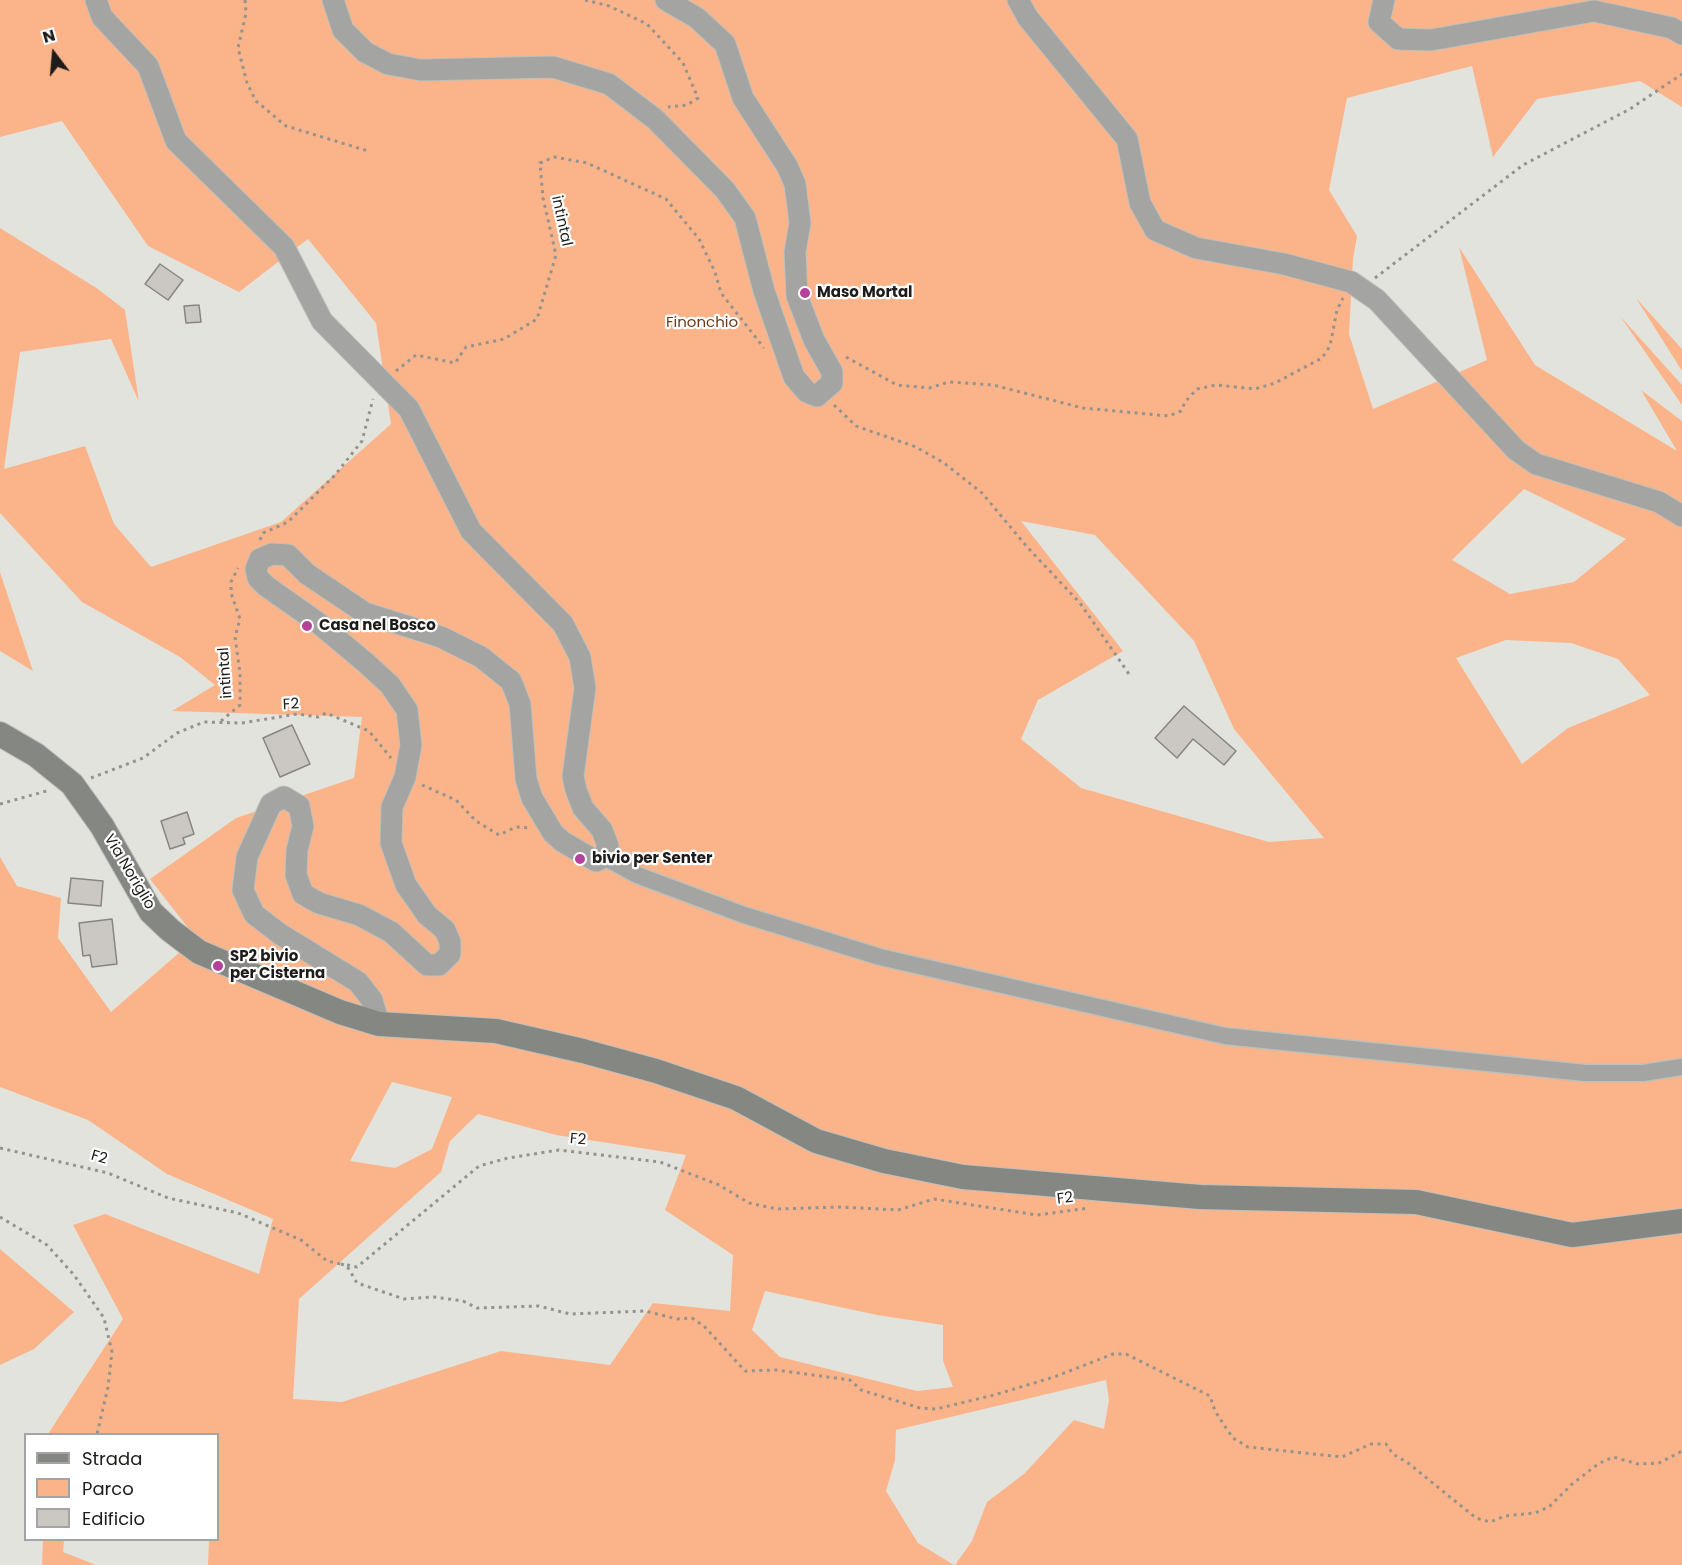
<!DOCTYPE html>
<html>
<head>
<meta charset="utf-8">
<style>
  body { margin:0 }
  #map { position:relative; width:1682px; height:1565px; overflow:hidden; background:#e3e3dd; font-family:Poppins,sans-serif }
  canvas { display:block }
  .legend { position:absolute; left:24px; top:1433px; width:195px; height:108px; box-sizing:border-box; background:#fff; border:2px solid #a5a4a3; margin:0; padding:8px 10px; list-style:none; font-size:18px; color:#1d1c1a }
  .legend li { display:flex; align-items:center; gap:12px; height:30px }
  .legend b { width:30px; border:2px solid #a5a4a3 }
  .north { position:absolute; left:24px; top:24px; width:60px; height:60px; -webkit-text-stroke:4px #fff; paint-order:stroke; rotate:344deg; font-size:16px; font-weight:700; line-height:24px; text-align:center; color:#1d1c1a }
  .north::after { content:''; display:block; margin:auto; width:21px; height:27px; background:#1d1c1a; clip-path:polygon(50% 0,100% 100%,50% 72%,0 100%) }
</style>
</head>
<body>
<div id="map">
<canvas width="1682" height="1565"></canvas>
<ul class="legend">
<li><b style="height:8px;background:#858783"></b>Strada</li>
<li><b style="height:16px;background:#fbb48a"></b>Parco</li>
<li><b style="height:16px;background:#cbc7c2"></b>Edificio</li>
</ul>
<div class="north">N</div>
</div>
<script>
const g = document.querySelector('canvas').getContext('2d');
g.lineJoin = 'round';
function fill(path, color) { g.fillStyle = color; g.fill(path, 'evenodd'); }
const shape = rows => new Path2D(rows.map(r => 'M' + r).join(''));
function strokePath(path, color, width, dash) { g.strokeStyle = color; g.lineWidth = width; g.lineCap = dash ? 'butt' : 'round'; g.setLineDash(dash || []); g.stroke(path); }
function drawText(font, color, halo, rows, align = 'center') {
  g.font = font + ' Poppins,sans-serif'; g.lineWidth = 4.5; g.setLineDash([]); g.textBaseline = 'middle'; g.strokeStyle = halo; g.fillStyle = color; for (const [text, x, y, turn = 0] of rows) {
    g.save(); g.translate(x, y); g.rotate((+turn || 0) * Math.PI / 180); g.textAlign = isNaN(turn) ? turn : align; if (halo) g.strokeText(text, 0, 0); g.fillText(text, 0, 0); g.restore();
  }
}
fill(shape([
  [0,0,1682,0,1682,107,1640,81,1537,99,1493,157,1472,66,1347,98,1329,190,1357,236,1353,259,1349,334,1373,409,1487,360,1459,247,1535,365,1677,451,1641,390,1682,421,1682,1565,955,1565,972,1541,987,1502,1024,1474,1074,1420,1104,1429,1109,1400,1106,1380,896,1430,895,1460,886,1491,918,1543,954,1565,208,1565,209,1540,218,1540,218,1434,48,1434,123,1319,73,1225,105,1214,259,1274,273,1219,167,1174,88,1120,0,1087,0,857,17,886,61,898,58,938,111,1012,196,938,150,879,236,818,354,778,362,717,172,711,215,685,180,657,82,602,0,513,0,228,98,289,125,310,139,402,111,339,20,352,4,469,85,446,114,524,151,567,281,522,391,424,376,323,308,239,239,292,148,246,62,121,0,137],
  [1524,489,1626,539,1574,582,1510,594,1452,560],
  [1021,521,1095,535,1194,641,1234,729,1324,838,1269,842,1081,788,1021,739,1038,700,1123,651],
  [1506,640,1571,643,1618,659,1650,695,1568,728,1522,764,1456,658],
  [392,1082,452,1097,432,1149,395,1168,350,1161],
  [478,1114,556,1135,686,1155,665,1210,733,1255,730,1311,653,1303,610,1365,501,1351,342,1402,293,1399,299,1299,441,1172,450,1141],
  [765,1291,877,1315,943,1325,943,1361,953,1387,917,1391,780,1357,752,1330],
  [1636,298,1682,349,1682,371],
  [1620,316,1682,385,1682,405],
  [0,572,33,671,0,651],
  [0,1249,74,1312,34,1349,0,1365],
  [43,1540,64,1540,63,1552,96,1565,42,1565]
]), '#fbb48a');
const building = shape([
  [160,264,183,280,168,300,145,284,160,264],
  [199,305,201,322,186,323,184,306,199,305],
  [1184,706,1236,751,1224,765,1193,739,1177,758,1155,738,1184,706],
  [292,725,310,764,280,777,263,738,292,725],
  [187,812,194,834,183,838,185,844,170,849,161,821,187,812],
  [71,878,103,881,101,906,68,903,71,878],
  [112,919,117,964,92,967,90,955,83,956,79,923,112,919]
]);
fill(building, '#cbc7c2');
strokePath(building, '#888581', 1.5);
const minor = shape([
  [604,857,637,875,744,915,880,957,1225,1036,1585,1073,1643,1073,1682,1067]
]);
const tertiary = shape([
  [96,0,102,17,148,66,176,141,284,247,322,321,409,409,471,531,563,624,580,657,585,688,573,776,576,790,583,808,602,830,608,846,604,857,596,861,563,842,553,833,532,798,526,779,520,704,511,681,481,657,441,637,365,613,307,574,288,555,272,554,260,559,256,569,258,578,266,586,317,622,366,663,390,685,407,710,411,745,405,777,392,807,391,843,406,885,427,915,445,930,450,942,450,954,439,965,427,965,391,932,359,915,319,903,303,894,296,875,297,850,303,826,299,806,284,797,271,804,247,857,243,890,254,914,280,934,358,982,372,1000,379,1024],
  [333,0,343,30,365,52,388,64,421,70,553,67,609,84,655,119,725,190,745,218,764,291,794,377,807,392,817,396,832,383,832,372,814,340,797,296,795,252,800,223,795,184,787,166,743,98,725,44,697,18,666,0],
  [1018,0,1028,18,1127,139,1140,203,1155,230,1196,248,1284,264,1351,282,1377,300,1516,450,1536,464,1659,502,1682,516],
  [1384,0,1379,22,1398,39,1431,40,1594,11,1672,28,1682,34]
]);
const secondary = shape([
  [0,734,36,755,72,784,102,826,151,912,170,930,199,952,340,1012,379,1024,496,1031,583,1051,656,1071,736,1098,816,1141,884,1161,963,1177,1200,1197,1416,1202,1572,1235,1682,1221]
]);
strokePath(minor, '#bfbfba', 19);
strokePath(tertiary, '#bfbfba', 23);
strokePath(secondary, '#bfbfba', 26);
strokePath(shape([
  [245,0,246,13,238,48,247,83,256,101,286,126,368,151],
  [585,0,609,6,647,24,683,63,698,98,687,105,668,107],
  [1375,278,1523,165,1630,109,1682,74],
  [846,357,897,385,929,388,949,382,993,385,1083,408,1169,416,1181,411,1185,402,1197,389,1216,385,1255,389,1275,383,1322,358,1330,346,1337,310,1343,298],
  [396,371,416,355,455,363,466,347,504,339,537,319,556,255,543,198,540,163,554,157,587,163,666,199,699,239,715,272,721,293,764,348],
  [834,405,856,426,916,447,944,463,982,493,1028,548,1080,603,1131,677],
  [260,540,263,533,288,522,335,475,362,441,373,399],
  [221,721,240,705,240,673,235,637,240,619,231,593,231,582,238,568],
  [91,778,143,758,177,733,204,722,242,723,297,714,318,717,326,713,369,731,391,758],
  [422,785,456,800,476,821,499,835,516,827,530,828],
  [0,804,50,790],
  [0,1148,108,1173,168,1198,238,1213,301,1240,327,1261,341,1264],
  [0,1217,47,1245,74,1275,104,1318,112,1352,108,1387,97,1434],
  [341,1264,347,1266,357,1283,404,1299,434,1297,463,1301,477,1308,539,1306,570,1314,645,1311,677,1319,692,1318,704,1326,745,1371,776,1370,850,1380,861,1390,920,1408,936,1409,994,1395,1054,1377,1113,1354,1126,1354,1210,1396,1215,1411,1224,1425,1233,1438,1248,1447,1342,1457,1371,1444,1386,1444,1393,1454,1408,1463,1476,1518,1490,1522,1505,1516,1535,1513,1549,1507,1571,1485,1598,1464,1613,1457,1638,1464,1659,1463,1682,1451],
  [347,1265,357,1267,479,1166,508,1158,559,1150,660,1162,719,1185,749,1203,777,1209,840,1207,898,1210,934,1199,1037,1215,1089,1208]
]), '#94938f', 3, [3, 4.5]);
strokePath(minor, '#a4a5a2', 16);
strokePath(tertiary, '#a4a5a2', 21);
strokePath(secondary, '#858783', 24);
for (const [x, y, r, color] of [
  [805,293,6,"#b4419a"],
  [307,626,6,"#b4419a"],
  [580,859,6,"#b4419a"],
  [218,966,6,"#b4419a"]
]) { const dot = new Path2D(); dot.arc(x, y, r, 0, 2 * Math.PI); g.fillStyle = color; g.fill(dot); strokePath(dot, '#fff', 2); }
drawText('15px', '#1d1c1a', '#fff', [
  ["intintal",561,221,78],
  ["intintal",226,673,-94],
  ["F2",291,705,-3],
  ["Via Noriglio",129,872,59],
  ["F2",578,1140,5],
  ["F2",99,1158,16],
  ["F2",1065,1199,-7]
]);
drawText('bold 15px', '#1d1c1a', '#fff', [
  ["Maso Mortal",817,293],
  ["Casa nel Bosco",319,626],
  ["bivio per Senter",592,859],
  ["SP2 bivio",230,957],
  ["per Cisterna",230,974]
], 'left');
drawText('15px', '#6c3a1b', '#fff', [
  ["Finonchio",702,323]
]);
</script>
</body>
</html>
